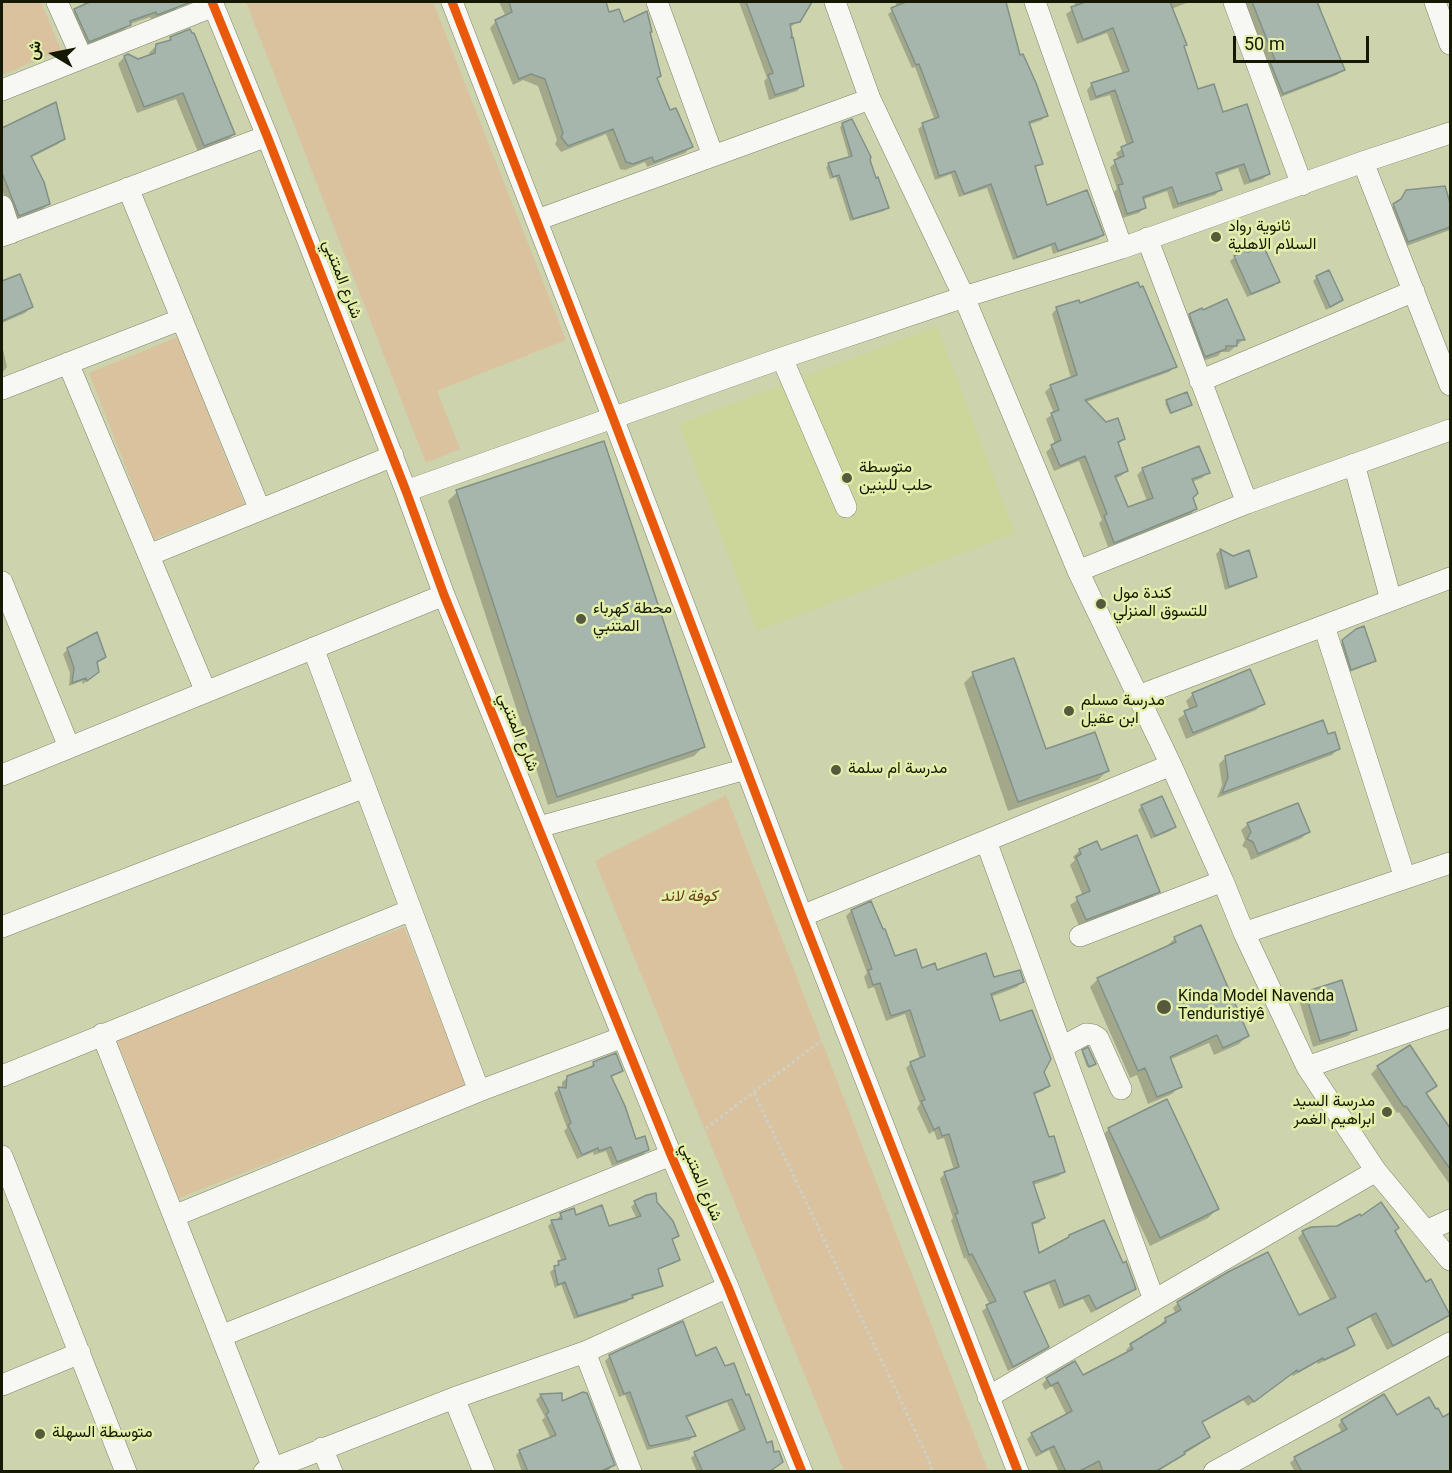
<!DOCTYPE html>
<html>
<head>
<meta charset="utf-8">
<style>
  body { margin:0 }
  #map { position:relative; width:1452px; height:1473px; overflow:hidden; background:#ccd3ad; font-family:Georgia,Vazirmatn,serif }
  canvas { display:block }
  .frame { position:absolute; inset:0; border:3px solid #161901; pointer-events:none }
  .north { position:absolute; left:24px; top:24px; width:60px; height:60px; -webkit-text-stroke:4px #e3efab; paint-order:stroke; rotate:280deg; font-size:16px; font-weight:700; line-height:24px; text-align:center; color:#161901 }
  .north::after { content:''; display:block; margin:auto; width:21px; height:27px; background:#161901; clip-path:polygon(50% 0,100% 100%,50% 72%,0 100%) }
  .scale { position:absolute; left:1233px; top:36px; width:136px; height:27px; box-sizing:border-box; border:3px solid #161901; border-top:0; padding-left:8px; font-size:18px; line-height:21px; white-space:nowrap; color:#161901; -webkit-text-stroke:4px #e3efab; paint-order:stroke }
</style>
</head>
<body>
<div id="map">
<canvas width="1452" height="1473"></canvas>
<div class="frame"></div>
<div class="north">ش</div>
<div class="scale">50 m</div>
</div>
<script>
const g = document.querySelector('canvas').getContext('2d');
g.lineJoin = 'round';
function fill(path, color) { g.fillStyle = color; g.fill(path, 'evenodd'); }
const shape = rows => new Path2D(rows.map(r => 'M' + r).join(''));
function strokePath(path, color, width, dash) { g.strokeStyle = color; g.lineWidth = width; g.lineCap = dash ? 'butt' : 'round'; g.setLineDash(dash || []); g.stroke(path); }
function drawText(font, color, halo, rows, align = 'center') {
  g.font = font + ' Georgia,Vazirmatn,serif'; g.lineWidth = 5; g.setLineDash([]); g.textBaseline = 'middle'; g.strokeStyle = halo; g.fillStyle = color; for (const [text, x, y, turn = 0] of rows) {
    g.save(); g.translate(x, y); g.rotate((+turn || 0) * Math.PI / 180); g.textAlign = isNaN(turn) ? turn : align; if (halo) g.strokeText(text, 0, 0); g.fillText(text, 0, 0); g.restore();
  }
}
fill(shape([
  [937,326,1015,533,757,631,679,424]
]), '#ccd69b');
fill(shape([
  [2,2,41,2,61,50,2,75],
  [246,2,433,2,566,340,437,391,460,449,426,463],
  [178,337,244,504,154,539,89,373],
  [726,795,819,1034,988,1471,844,1471,595,861],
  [404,927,466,1085,179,1198,117,1040]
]), '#dac29f');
fill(shape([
  [83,2,178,2,180,5,174,11,151,19,150,17,130,24,124,30,83,47,69,16,75,10,85,6],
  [499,2,604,2,608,14,623,24,649,33,660,76,656,80,669,112,691,146,685,153,647,167,645,162,625,170,620,169,606,134,561,152,555,144,557,140,538,86,523,80,513,85,490,28,496,21,506,17],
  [739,2,810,2,799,21,789,28,788,41,803,85,797,91,769,100,764,81,767,78],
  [895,2,1005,2,1019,57,1046,115,1042,120,1028,125,1041,163,1035,168,1046,207,1102,235,1098,239,1053,254,1051,246,1013,260,987,188,959,197,951,174,935,180,918,129,923,125,935,121,915,67,912,68,888,14,897,7],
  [1074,2,1189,2,1171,9,1197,91,1222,114,1269,173,1263,179,1244,185,1238,168,1216,176,1220,190,1215,195,1173,209,1167,191,1142,200,1145,207,1139,213,1122,218,1114,192,1117,189,1110,167,1119,160,1116,153,1127,146,1110,95,1090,101,1087,90,1092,84,1123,74,1107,33,1077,44,1066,14,1076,7],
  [1238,2,1318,2,1321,9,1319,10,1343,70,1337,75,1278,98,1265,69,1269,65,1246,7],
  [171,38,234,134,227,141,198,152,176,99,137,113,118,64,124,57,138,61,149,57,149,53,156,46,167,43],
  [55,104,63,139,58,144,30,158,48,204,43,209,14,220,2,190,2,129],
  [843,124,869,160,887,208,884,211,850,221,836,177,830,179,826,167,829,164,849,158,840,127],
  [1444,188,1450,207,1450,230,1401,248,1387,212,1407,192],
  [1235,257,1278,281,1274,286,1247,297,1230,261],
  [19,276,31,307,25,313,2,323,2,283],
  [1317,277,1342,300,1337,304,1326,310,1313,281],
  [1079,305,1175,367,1169,372,1086,402,1105,423,1124,439,1117,445,1127,471,1121,476,1114,479,1127,509,1147,501,1137,475,1143,469,1208,472,1202,478,1192,482,1191,498,1195,509,1190,515,1108,547,1099,523,1102,520,1079,461,1054,471,1046,452,1055,444,1046,419,1054,413,1045,392,1051,386,1071,378,1052,314,1057,308],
  [1190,315,1244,339,1229,352,1221,352,1218,356,1199,362,1183,322],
  [2,345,7,367,2,373],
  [1167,402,1189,406,1170,414,1165,403],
  [457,492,703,747,694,756,548,805,448,501],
  [1220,550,1233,558,1256,576,1251,580,1225,590,1216,554],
  [96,634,104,657,96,663,93,676,83,684,82,681,69,686,70,673,63,654,67,650],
  [1343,641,1374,660,1370,664,1347,673,1339,646],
  [973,674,1045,751,1107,771,1098,780,1008,811,964,683],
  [1193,694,1263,703,1256,710,1186,739,1178,719,1190,710,1186,701],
  [1327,736,1339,748,1332,755,1217,798,1222,785,1219,764,1226,757],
  [1142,806,1174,827,1170,831,1151,839,1138,810],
  [1248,824,1309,831,1302,838,1251,860,1247,849,1242,846,1245,840,1241,830],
  [1080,850,1100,852,1158,891,1151,898,1079,926,1070,905,1083,896,1070,865,1075,860,1073,857],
  [870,903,894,958,922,970,1022,982,1017,987,991,997,999,1023,1042,1072,1048,1086,1043,1091,1033,1095,1048,1139,1064,1171,1059,1176,1033,1185,1044,1218,1039,1223,1031,1225,1038,1255,1135,1288,1129,1293,1091,1313,1083,1299,1059,1309,1049,1284,1023,1294,1047,1347,1042,1352,1008,1371,982,1311,990,1305,966,1258,964,1259,951,1220,953,1218,940,1179,945,1173,954,1170,944,1138,937,1140,934,1131,929,1134,917,1108,920,1104,906,1068,911,1063,920,1059,905,1014,886,1021,874,987,868,989,864,977,867,973,846,916,851,911],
  [1175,938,1248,1035,1239,1044,1214,1055,1209,1043,1169,1060,1180,1086,1172,1094,1148,1104,1137,1075,1130,1078,1090,987,1098,979,1167,948,1167,946],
  [1306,993,1355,1029,1348,1036,1313,1047,1299,1000],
  [1083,1052,1092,1065,1087,1067,1082,1053],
  [594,1063,621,1071,610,1078,635,1141,647,1150,643,1155,612,1166,606,1151,594,1155,593,1152,577,1159,564,1131,567,1128,554,1093,559,1089,562,1089,562,1082,568,1077,589,1068],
  [1378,1067,1435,1086,1425,1094,1450,1131,1450,1185,1399,1112,1397,1113,1371,1074],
  [1166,1101,1217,1209,1208,1218,1150,1246,1099,1139,1108,1130],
  [635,1203,656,1203,677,1236,671,1241,679,1259,675,1263,657,1270,661,1285,657,1289,631,1297,627,1302,574,1319,561,1284,555,1288,550,1272,562,1262,548,1226,552,1222,558,1221,557,1219,561,1215,608,1228,637,1219,631,1207],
  [1393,1231,1426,1284,1448,1314,1443,1320,1387,1350,1370,1317,1346,1330,1353,1345,1348,1350,1318,1364,1317,1362,1293,1376,1291,1374,1248,1406,1243,1400,1201,1423,1208,1437,1203,1442,1156,1472,1059,1472,1049,1450,1036,1457,1027,1439,1032,1434,1067,1416,1052,1386,1045,1390,1042,1384,1047,1379,1082,1377,1128,1354,1126,1350,1131,1345,1161,1326,1160,1325,1166,1319,1176,1314,1173,1308,1178,1303,1299,1317,1331,1302,1298,1238,1303,1232],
  [682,1323,695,1358,716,1349,766,1445,781,1462,770,1472,697,1472,691,1458,695,1454,740,1433,727,1402,686,1418,694,1435,690,1440,647,1450,625,1395,619,1397,605,1361,609,1357],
  [541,1395,560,1395,561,1404,613,1465,607,1472,522,1472,516,1455,520,1451,551,1439,542,1420,545,1417,536,1400],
  [1450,1415,1450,1472,1295,1472,1290,1463,1295,1458,1342,1433,1338,1425,1342,1421,1396,1417,1443,1419]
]), '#0003');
const building = shape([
  [90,2,191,2,157,15,156,12,130,21,131,25,89,42,74,9,90,2],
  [509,2,606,2,609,12,619,9,624,22,647,11,652,32,650,32,661,76,657,78,670,110,676,108,693,147,654,162,652,157,633,164,626,162,613,129,568,146,561,137,563,133,545,79,531,74,519,79,495,20,512,12,509,2],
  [746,2,812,2,800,22,790,24,792,35,791,38,793,37,804,86,775,95,768,75,773,73,746,2],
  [906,2,1006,2,1020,55,1023,54,1036,83,1048,116,1029,122,1043,164,1035,166,1047,205,1087,190,1104,235,1058,251,1055,243,1017,257,991,184,964,194,955,171,939,176,922,123,939,117,919,64,916,65,891,8,906,2],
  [1086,2,1170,2,1187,45,1184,46,1198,89,1214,84,1223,112,1247,104,1270,174,1250,181,1244,164,1216,173,1222,190,1178,204,1172,187,1143,197,1146,208,1127,214,1118,185,1123,184,1114,160,1124,156,1121,147,1133,142,1115,90,1096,97,1091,83,1129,71,1113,28,1083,40,1071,7,1086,2],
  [1252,2,1317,2,1345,70,1283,94,1270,62,1275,60,1252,2],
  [190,29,192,33,194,33,235,134,204,146,183,93,144,107,124,56,128,54,138,59,155,53,156,44,171,40,170,37,190,29],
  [56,102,65,139,31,156,44,182,50,204,19,216,2,173,2,128,56,102],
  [852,119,871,157,870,160,876,178,878,177,889,208,853,219,839,175,833,177,828,163,852,156,842,123,852,119],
  [1445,186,1450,203,1450,227,1408,242,1393,204,1401,199,1406,190,1445,186],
  [1263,245,1280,282,1251,294,1234,256,1243,251,1248,252,1263,245],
  [1329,270,1343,300,1330,307,1316,276,1329,270],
  [20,274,33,307,2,321,2,281,20,274],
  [1138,282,1140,287,1143,286,1177,367,1085,400,1106,422,1118,418,1125,439,1118,442,1128,471,1115,476,1128,507,1153,498,1142,468,1199,446,1210,473,1192,479,1198,493,1193,498,1197,509,1114,543,1104,516,1107,514,1085,456,1060,466,1051,445,1061,440,1051,413,1059,410,1050,385,1077,375,1056,307,1079,300,1080,303,1138,282],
  [1227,299,1245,340,1237,340,1237,346,1226,346,1226,349,1205,357,1189,314,1202,308,1203,310,1227,299],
  [1187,392,1192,405,1171,413,1166,400,1187,392],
  [604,441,705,747,557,797,456,490,604,441],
  [1220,549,1233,556,1249,550,1257,577,1229,587,1220,549],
  [1364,626,1376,661,1351,670,1342,640,1356,629,1364,626],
  [97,632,106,657,97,662,99,672,87,681,86,678,72,683,74,668,67,648,97,632],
  [1014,658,1046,749,1095,732,1109,771,1018,802,972,672,1014,658],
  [1250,669,1265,704,1193,733,1184,711,1197,706,1192,693,1250,669],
  [1323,720,1328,734,1335,732,1340,749,1222,793,1228,777,1225,756,1323,720],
  [1162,796,1176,827,1155,836,1141,805,1162,796],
  [1298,803,1310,832,1258,854,1253,842,1247,839,1251,832,1247,823,1298,803],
  [1137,835,1160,892,1086,920,1076,897,1090,891,1076,857,1081,854,1079,849,1097,841,1101,850,1137,835],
  [871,901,883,929,885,929,895,956,916,949,922,968,935,963,937,970,986,953,994,977,1020,970,1024,982,991,994,1000,1021,1032,1010,1051,1059,1044,1072,1050,1086,1034,1093,1049,1137,1054,1136,1065,1172,1033,1182,1045,1218,1032,1223,1039,1253,1069,1237,1069,1235,1104,1220,1123,1263,1126,1261,1136,1289,1096,1309,1089,1295,1064,1305,1055,1280,1024,1292,1049,1347,1013,1367,986,1305,996,1301,972,1254,969,1255,955,1214,958,1213,944,1172,959,1167,949,1134,942,1136,939,1127,934,1130,921,1101,925,1100,910,1062,925,1056,910,1010,891,1016,880,983,873,985,868,970,872,969,851,910,871,901],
  [1201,925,1249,1036,1223,1048,1217,1035,1170,1057,1182,1087,1157,1097,1145,1068,1138,1071,1097,978,1176,942,1174,937,1201,925],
  [1342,980,1357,1030,1320,1041,1305,992,1342,980],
  [1410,1045,1437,1086,1426,1093,1450,1128,1450,1169,1406,1106,1404,1107,1377,1066,1410,1045],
  [1088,1047,1096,1064,1089,1067,1082,1050,1088,1047],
  [616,1053,623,1071,611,1076,625,1106,636,1139,645,1136,649,1150,617,1162,611,1147,599,1151,598,1148,582,1155,568,1125,571,1123,558,1087,566,1088,567,1076,594,1066,593,1062,616,1053],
  [1167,1099,1219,1209,1160,1238,1108,1128,1167,1099],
  [656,1193,657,1202,673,1221,679,1236,672,1239,680,1260,658,1269,663,1286,632,1295,633,1298,578,1316,565,1282,558,1285,554,1266,559,1265,558,1261,566,1259,551,1220,562,1219,560,1213,574,1208,576,1215,602,1205,609,1226,641,1216,634,1201,647,1195,656,1193],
  [1381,1202,1399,1228,1395,1231,1426,1282,1431,1279,1450,1315,1393,1346,1376,1313,1347,1328,1355,1345,1324,1360,1323,1358,1298,1372,1297,1370,1254,1402,1249,1396,1202,1422,1210,1437,1184,1452,1185,1454,1155,1472,1103,1472,1099,1461,1078,1472,1066,1472,1054,1446,1041,1452,1031,1433,1072,1411,1058,1382,1051,1386,1046,1378,1075,1361,1083,1375,1133,1349,1130,1344,1166,1322,1165,1318,1181,1310,1177,1302,1228,1272,1268,1252,1299,1315,1336,1297,1302,1231,1311,1227,1337,1226,1360,1214,1361,1216,1381,1202],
  [683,1321,696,1356,716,1347,725,1366,734,1363,746,1395,749,1394,767,1443,772,1441,774,1452,779,1451,783,1462,769,1472,703,1472,694,1452,745,1429,732,1399,686,1416,696,1436,651,1446,649,1445,630,1392,624,1394,609,1355,683,1321],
  [583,1392,587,1393,615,1465,599,1472,528,1472,519,1450,556,1435,546,1414,549,1412,540,1394,562,1393,562,1401,583,1392],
  [1384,1394,1397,1415,1429,1397,1436,1409,1438,1408,1443,1417,1450,1413,1450,1472,1302,1472,1294,1457,1347,1429,1341,1420,1384,1394]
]);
fill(building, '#a7b6ac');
strokePath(building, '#819187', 1.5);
const minor = shape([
  [57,2,82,58],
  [212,2,267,136,406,491,444,595,671,1155,728,1287,802,1472],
  [452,2,613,418,802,916,1018,1472],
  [657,2,713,156],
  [835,2,870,99,964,297,1078,571,1171,765,1223,881,1244,933,1307,1067,1376,1171,1450,1260],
  [1035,2,1122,248],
  [1234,2,1302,185],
  [1435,2,1450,44],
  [2,90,214,6],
  [1363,162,1450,385],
  [128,188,260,510],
  [2,206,11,233],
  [537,220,870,99],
  [2,236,267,136],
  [1147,238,1247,503],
  [782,358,846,507],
  [68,363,206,692],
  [1200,381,1414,291],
  [2,389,182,319],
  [1354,464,1391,600],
  [406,491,782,358,964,297,1122,248,1363,162,1450,133],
  [149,555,393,456],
  [1078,571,1247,503,1450,430],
  [2,582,69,747],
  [1324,626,1405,878],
  [313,648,479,1091],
  [1138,696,1450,578],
  [2,775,444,595],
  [539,827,746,769],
  [986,841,1154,1300],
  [802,916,1171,765],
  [2,927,365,787],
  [1244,933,1450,863],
  [1080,936,1223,881],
  [102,1034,273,1468],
  [1062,1047,1086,1034,1093,1035,1098,1038,1121,1089],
  [1307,1067,1450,1017],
  [2,1076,411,910],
  [2,1156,126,1472],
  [174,1216,479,1091,623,1037],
  [1426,1231,1450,1220],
  [221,1336,671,1155],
  [585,1352,631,1472],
  [2,1385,80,1353],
  [988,1397,1376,1171],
  [454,1398,484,1472],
  [322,1448,332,1472],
  [264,1472,454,1398,585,1352,728,1287],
  [1214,1472,1450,1343]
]);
strokePath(minor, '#808466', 22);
strokePath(shape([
  [754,1093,929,1460,932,1472],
  [687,1143,827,1036]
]), '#cdd0c4', 3, [3, 3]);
strokePath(minor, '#f7f8f3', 21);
strokePath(shape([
  [212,2,267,136,406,491,444,595,671,1155,728,1287,802,1472],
  [452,2,613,418,802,916,1018,1472]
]), '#e8590c', 9);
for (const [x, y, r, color] of [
  [1216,237,6,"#565a3d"],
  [847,478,6,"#565a3d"],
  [1101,604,6,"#565a3d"],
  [581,619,6,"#565a3d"],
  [1069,711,6,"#565a3d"],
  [836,770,6,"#565a3d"],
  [1164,1007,8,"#565a3d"],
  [1387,1112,6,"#565a3d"],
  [40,1434,6,"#565a3d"]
]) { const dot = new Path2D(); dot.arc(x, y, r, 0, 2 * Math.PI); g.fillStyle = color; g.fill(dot); strokePath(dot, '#e3efab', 2); }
drawText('16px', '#161901', '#e3efab', [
  ["ثانوية رواد",1228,228],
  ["السلام الاهلية",1228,246],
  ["متوسطة",859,469],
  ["حلب للبنين",859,487],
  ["كندة مول",1113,595],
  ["للتسوق المنزلي",1113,613],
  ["محطة كهرباء",593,610],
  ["المتنبي",593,628],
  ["مدرسة مسلم",1081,702],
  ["ابن عقيل",1081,720],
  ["مدرسة ام سلمة",848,770],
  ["Kinda Model Navenda",1178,998],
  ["Tenduristiyê",1178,1016],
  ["مدرسة السيد",1375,1103,"right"],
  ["ابراهيم الغمر",1375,1121,"right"],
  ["متوسطة السهلة",52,1434]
], 'left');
drawText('16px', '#161901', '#e3efab', [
  ["شارع المتنبي",340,280,69],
  ["شارع المتنبي",516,733,68],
  ["شارع المتنبي",699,1183,67]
]);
drawText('italic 16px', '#6f3e15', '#e3efab', [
  ["كوفة لاند",689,898]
]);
</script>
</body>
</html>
